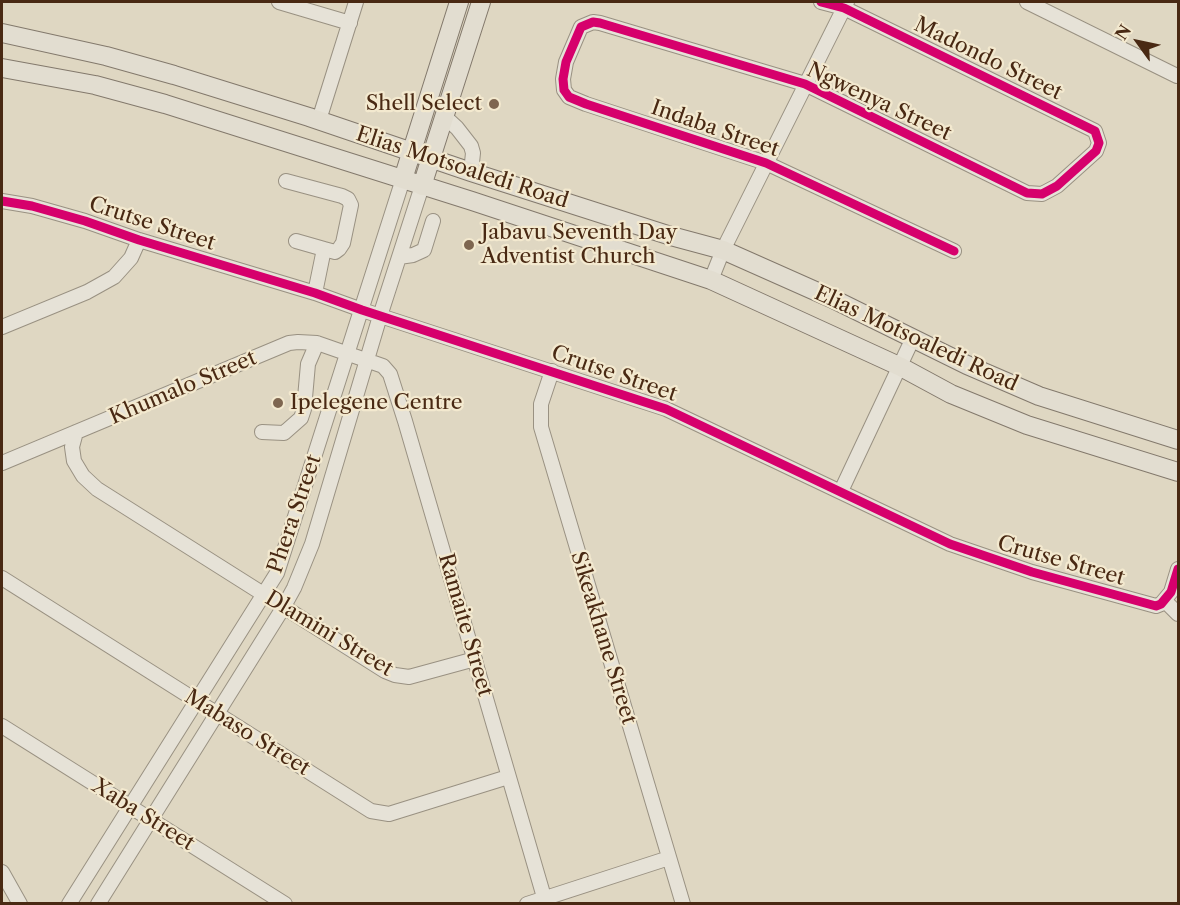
<!DOCTYPE html>
<html>
<head>
<meta charset="utf-8">
<style>
  body { margin:0 }
  #map { position:relative; width:1180px; height:905px; overflow:hidden; background:#dfd7c2; font-family:"Libre Caslon Text",serif }
  canvas { display:block }
  .frame { position:absolute; inset:0; border:3px solid #492913; pointer-events:none }
  .north { position:absolute; left:1108px; top:12px; width:60px; height:60px; -webkit-text-stroke:4px #f3e9cf; paint-order:stroke; rotate:303deg; font-size:16px; font-weight:700; line-height:24px; text-align:center; color:#492913 }
  .north::after { content:''; display:block; margin:auto; width:21px; height:27px; background:#492913; clip-path:polygon(50% 0,100% 100%,50% 72%,0 100%) }
</style>
</head>
<body>
<div id="map">
<canvas width="1180" height="905"></canvas>
<div class="frame"></div>
<div class="north">N</div>
</div>
<script>
const g = document.querySelector('canvas').getContext('2d');
g.lineJoin = 'round';
const shape = rows => new Path2D(rows.map(r => 'M' + r).join(''));
function strokePath(path, color, width, dash) { g.strokeStyle = color; g.lineWidth = width; g.lineCap = dash ? 'butt' : 'round'; g.setLineDash(dash || []); g.stroke(path); }
function drawText(font, color, halo, rows, align = 'center') {
  g.font = font + ' "Libre Caslon Text",serif'; g.lineWidth = 4.5; g.setLineDash([]); g.textBaseline = 'middle'; g.strokeStyle = halo; g.fillStyle = color; for (const [text, x, y, turn = 0] of rows) {
    g.save(); g.translate(x, y); g.rotate((+turn || 0) * Math.PI / 180); g.textAlign = isNaN(turn) ? turn : align; if (halo) g.strokeText(text, 0, 0); g.fillText(text, 0, 0); g.restore();
  }
}
const minor = shape([
  [279,2,350,23],
  [821,2,844,8,1095,131,1099,143,1096,151,1057,186,1042,194,1027,193,805,84,600,23,593,22,581,27,566,62,563,79,564,90,569,97,586,104,766,163,954,251],
  [1027,2,1177,76],
  [444,116,457,128,471,146,473,153,471,172],
  [319,120,356,2],
  [286,181,342,196,348,199,351,205,343,243,339,249,335,252,324,249,315,293],
  [2,201,32,206,85,221,139,240,315,293,362,310,666,409,950,544,1032,572,1156,606,1161,604,1171,592,1178,569],
  [296,241,324,249],
  [399,257,413,255,424,250,433,221],
  [711,280,723,250,847,2],
  [2,327,87,292,114,277,131,258,139,240],
  [552,371,541,404,541,427,683,904],
  [76,432,72,447,74,461,83,476,97,489,385,671,395,675,409,677,475,659],
  [262,432,284,433,301,418,304,409,308,364,317,343],
  [2,463,289,343,298,342,317,343,383,366,390,374,405,421,546,904],
  [841,491,913,338],
  [2,578,371,811,389,814,508,777],
  [1165,601,1178,614],
  [2,726,285,904],
  [2,872,20,904],
  [69,904,277,573,403,179],
  [98,904,283,608,294,588,312,544,380,316,422,186],
  [527,904,669,858]
]);
const major = shape([
  [2,33,106,56,174,75,309,117,471,172,671,236,723,250,831,298,967,365,1039,396,1178,440],
  [2,68,95,85,165,104,472,201,711,280,901,367,951,394,1027,425,1178,472],
  [403,179,459,2],
  [422,186,481,2]
]);
strokePath(minor, '#999182', 16);
strokePath(major, '#83796c', 20);
strokePath(minor, '#e6e2d7', 14);
strokePath(major, '#e2ddd0', 18);
strokePath(shape([
  [821,2,844,8,1095,131,1099,143,1096,151,1057,186,1042,194,1027,193,805,84,600,23,593,22,581,27,566,62,563,79,564,90,569,97,586,104,766,163,954,251],
  [2,201,32,206,85,221,139,240,315,293,362,310,666,409,950,544,1032,572,1156,606,1161,604,1171,592,1178,569]
]), '#d6006c', 9);
for (const [x, y, r, color] of [
  [494,104,6,"#7e6650"],
  [469,245,6,"#7e6650"],
  [278,403,6,"#7e6650"]
]) { const dot = new Path2D(); dot.arc(x, y, r, 0, 2 * Math.PI); g.fillStyle = color; g.fill(dot); strokePath(dot, '#f3e9cf', 2); }
drawText('21px', '#492913', '#f3e9cf', [
  ["Madondo Street",988,59,26],
  ["Ngwenya Street",879,102,25],
  ["Indaba Street",715,129,19],
  ["Elias Motsoaledi Road",462,168,18],
  ["Crutse Street",152,224,18],
  ["Elias Motsoaledi Road",916,339,25],
  ["Crutse Street",614,374,19],
  ["Khumalo Street",183,388,-23],
  ["Phera Street",295,514,-71],
  ["Crutse Street",1061,561,16],
  ["Ramaite Street",465,625,74],
  ["Dlamini Street",329,634,31],
  ["Sikeakhane Street",603,638,73],
  ["Mabaso Street",247,733,32],
  ["Xaba Street",143,815,32]
]);
drawText('21px', '#492913', '#f3e9cf', [
  ["Shell Select",482,104,"right"],
  ["Jabavu Seventh Day",481,233],
  ["Adventist Church",481,257],
  ["Ipelegene Centre",290,403]
], 'left');
</script>
</body>
</html>
